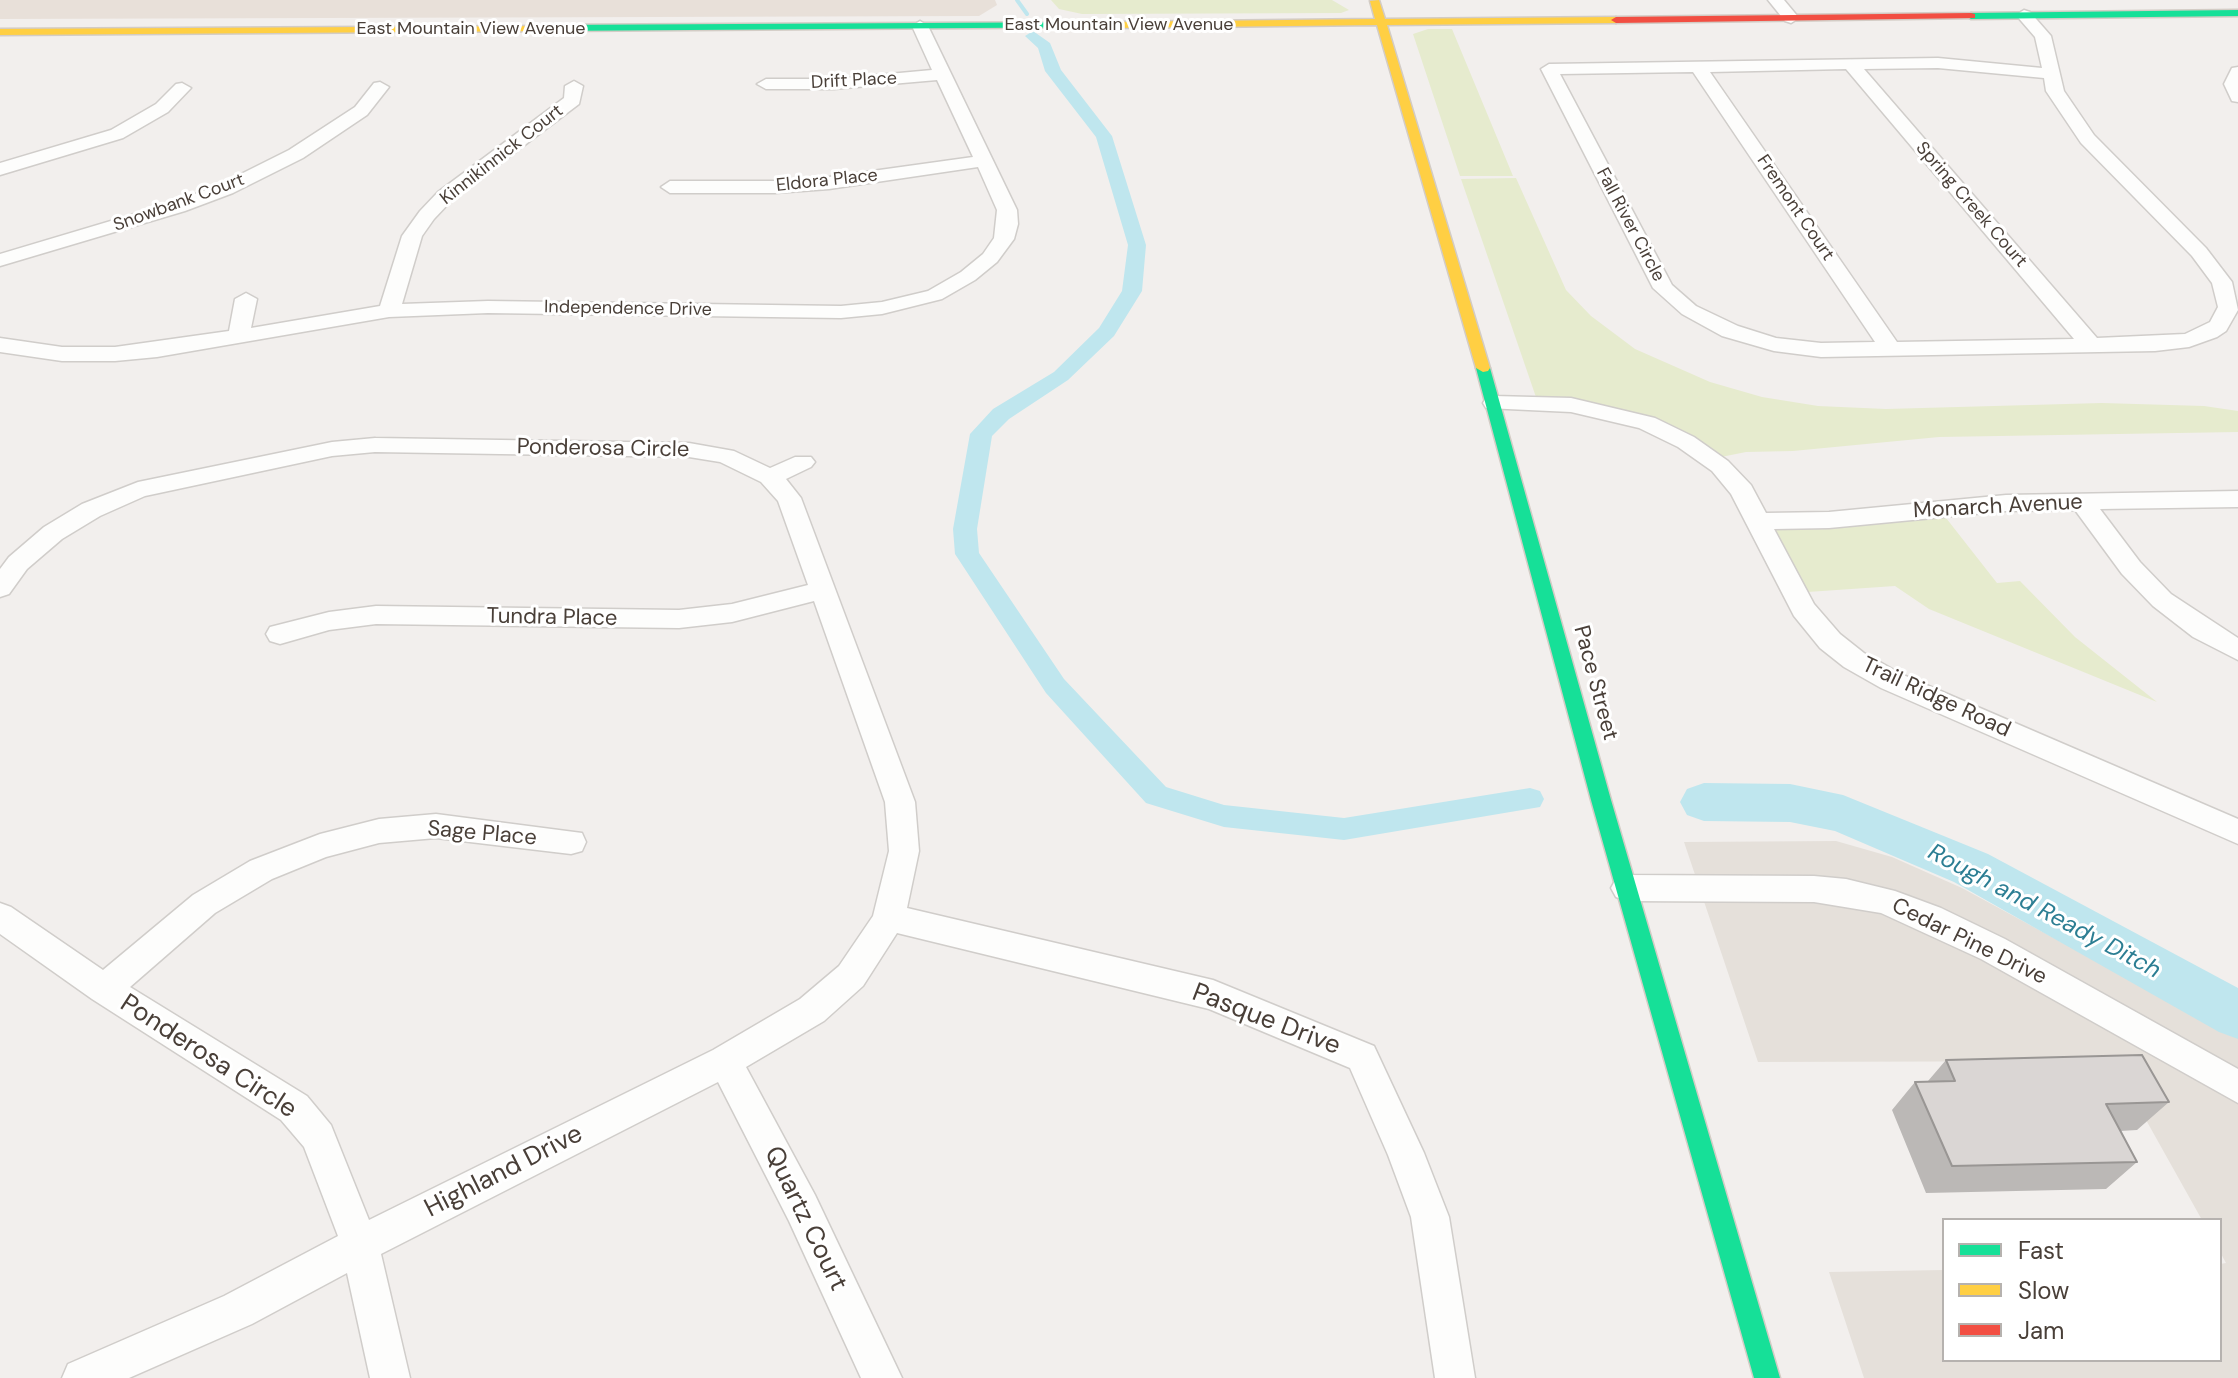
<!DOCTYPE html>
<html>
<head>
<meta charset="utf-8">
<style>
  body { margin:0 }
  #map { position:relative; width:2238px; height:1378px; overflow:hidden; background:#f2efed; font-family:"DM Sans",sans-serif }
  canvas { display:block }
  .legend { position:absolute; left:1942px; top:1218px; width:280px; height:144px; box-sizing:border-box; background:#fff; border:2px solid #b6b2af; margin:0; padding:10px 14px; list-style:none; font-size:24px; color:#493f38 }
  .legend li { display:flex; align-items:center; gap:16px; height:40px }
  .legend b { width:40px; border:2px solid #b6b2af }
</style>
</head>
<body>
<div id="map">
<canvas width="2238" height="1378"></canvas>
<ul class="legend">
<li><b style="height:10px;background:#16e098"></b>Fast</li>
<li><b style="height:10px;background:#ffcf43"></b>Slow</li>
<li><b style="height:10px;background:#f24e42"></b>Jam</li>
</ul>
</div>
<script>
const g = document.querySelector('canvas').getContext('2d');
g.lineJoin = 'round';
function fill(path, color) { g.fillStyle = color; g.fill(path, 'evenodd'); }
const shape = rows => new Path2D(rows.map(r => 'M' + r).join(''));
function strokePath(path, color, width, dash) { g.strokeStyle = color; g.lineWidth = width; g.lineCap = dash ? 'butt' : 'round'; g.setLineDash(dash || []); g.stroke(path); }
function drawText(font, color, halo, rows, align = 'center') {
  g.font = font + ' "DM Sans",sans-serif'; g.lineWidth = 6; g.setLineDash([]); g.textBaseline = 'middle'; g.strokeStyle = halo; g.fillStyle = color; for (const [text, x, y, turn = 0] of rows) {
    g.save(); g.translate(x, y); g.rotate((+turn || 0) * Math.PI / 180); g.textAlign = isNaN(turn) ? turn : align; if (halo) g.strokeText(text, 0, 0); g.fillText(text, 0, 0); g.restore();
  }
}
fill(shape([
  [1836,841,1892,857,1962,888,2238,1038,2238,1378,1864,1378,1829,1272,1944,1270,1944,1360,2220,1360,2220,1264,2226,1263,2220,1252,2220,1220,2202,1220,2113,1061,1758,1062,1684,842]
]), '#e5e0da');
fill(shape([
  [0,0,995,0,997,5,979,16,0,19]
]), '#e8e0d9');
fill(shape([
  [1051,0,1332,0,1349,10,1341,13,1082,14,1059,9],
  [1428,29,1452,29,1513,176,1460,176,1413,34],
  [1516,178,1566,290,1591,316,1635,349,1710,382,1762,397,1818,406,1886,409,2102,403,2204,406,2238,411,2238,432,1939,437,1793,451,1746,452,1711,459,1668,432,1538,403,1461,179],
  [1939,509,1997,583,2020,581,2075,637,2157,702,1929,609,1895,586,1793,593,1759,521]
]), '#e6ebce');
strokePath(shape([
  [1017,0,1027,14]
]), '#bfe6ee', 4);
fill(shape([
  [1033,31,1050,43,1061,70,1112,136,1146,245,1142,291,1114,336,1068,380,1009,419,992,436,977,529,979,553,1064,679,1166,787,1224,805,1344,818,1530,788,1540,791,1544,799,1540,807,1344,840,1224,827,1146,803,1046,693,959,560,955,554,953,529,970,434,993,409,1054,372,1099,328,1122,291,1128,245,1096,137,1045,71,1038,48,1025,36,1033,31]
]), '#bfe6ee');
fill(shape([
  [1704,783,1790,784,1843,795,1988,854,2238,988,2238,1039,2219,1032,1954,882,1835,831,1790,822,1704,821,1687,815,1680,802,1687,789,1704,783]
]), '#bfe6ee');
const street = shape([
  [1768,0,1784,0,1799,18,1791,23,1785,21,1768,0],
  [2024,10,2030,12,2051,36,2064,91,2094,135,2206,248,2232,282,2238,310,2226,331,2217,337,2189,347,2155,351,1821,357,1774,351,1722,336,1682,314,1653,288,1541,69,1549,64,1938,58,2042,68,2035,37,2016,15,2024,10],
  [1938,68,2044,78,2046,91,2081,143,2192,256,2212,283,2218,307,2210,322,2185,334,2097,338,1864,69,1938,68],
  [1846,69,2074,339,1897,342,1710,72,1846,69],
  [1693,72,1875,342,1821,343,1776,338,1738,326,1696,306,1672,285,1560,74,1693,72],
  [920,21,928,26,1017,210,1018,224,1014,239,997,262,975,280,942,299,882,314,841,318,488,313,389,317,157,357,115,361,62,361,0,352,0,338,62,347,115,347,229,331,235,299,246,293,257,299,251,328,380,306,402,236,420,211,438,192,564,98,565,86,574,81,583,86,579,104,452,200,434,219,422,236,402,304,488,301,841,306,882,302,928,291,961,272,983,254,994,238,997,210,978,167,829,189,775,193,670,193,661,187,670,181,775,181,829,177,973,157,937,80,834,89,766,89,757,84,766,79,834,79,932,70,912,26,920,21],
  [2238,67,2238,102,2232,101,2224,84,2232,68,2238,67],
  [380,82,389,87,367,115,303,158,233,193,185,211,0,266,0,254,171,203,219,185,289,150,355,107,374,83,380,82],
  [182,83,191,88,168,112,123,138,0,175,0,163,111,130,156,104,176,84,182,83],
  [1494,396,1571,398,1655,418,1694,437,1728,461,1751,485,1766,513,1829,512,2006,495,2238,491,2238,507,2100,509,2140,562,2171,594,2238,638,2238,660,2193,637,2153,606,2122,574,2075,510,2006,511,1829,528,1774,529,1814,604,1840,634,1864,653,1901,674,2238,819,2238,844,1881,688,1844,667,1820,648,1794,616,1731,494,1712,471,1678,447,1639,428,1571,412,1486,408,1483,403,1486,398,1494,396],
  [375,438,689,443,734,451,770,468,795,457,811,457,815,462,811,467,786,479,801,498,915,802,919,851,907,908,1213,980,1374,1046,1424,1153,1449,1217,1475,1378,1435,1378,1411,1217,1388,1155,1350,1068,1209,1009,897,933,863,986,824,1021,746,1067,815,1195,902,1378,861,1378,789,1221,718,1082,381,1254,410,1378,370,1378,347,1273,252,1324,129,1378,62,1378,68,1364,224,1296,338,1236,304,1147,281,1120,92,999,0,934,0,903,11,907,103,970,193,895,250,861,320,834,379,819,436,814,582,833,586,842,582,851,571,854,436,838,379,843,326,857,272,879,215,913,130,987,307,1096,331,1125,369,1220,713,1050,800,999,839,966,873,916,889,851,885,802,814,601,732,622,679,628,376,624,329,630,280,644,270,641,266,634,270,627,329,612,376,606,679,610,732,604,808,585,778,501,761,482,720,462,689,457,375,452,332,456,145,496,100,516,62,539,27,569,9,594,0,597,0,569,9,557,44,527,82,504,138,482,332,442,375,438],
  [1627,875,1814,876,1846,879,1895,891,1941,908,2005,939,2238,1069,2238,1103,1981,959,1881,913,1814,902,1627,901,1616,897,1611,888,1616,879,1627,875]
]);
const fast = shape([
  [2238,10,2238,16,1971,19,1966,16,1971,13,2238,10],
  [1111,22,1115,23,1115,27,549,31,544,28,549,25,1111,22],
  [1483,364,1490,368,1611,800,1780,1378,1754,1378,1591,800,1476,368,1483,364]
]);
const slow = shape([
  [1370,1,1379,0,1385,19,1616,17,1621,20,1616,23,1387,25,1490,368,1488,371,1483,372,1476,368,1377,25,1111,28,1106,25,1111,22,1375,19,1370,1],
  [553,26,554,28,549,31,0,35,0,29,553,26]
]);
const jam = shape([
  [1971,13,1975,14,1975,18,1616,23,1611,20,1616,17,1971,13]
]);
strokePath(street, '#d0cdca', 3);
strokePath(fast, '#d3ccc5', 3);
strokePath(slow, '#d3ccc5', 3);
strokePath(jam, '#d3ccc5', 3);
fill(street, '#fdfdfc');
fill(fast, '#16e098');
fill(slow, '#ffcf43');
fill(jam, '#f24e42');
fill(shape([
  [1946,1060,2169,1102,2137,1130,2120,1131,2137,1162,2106,1189,1926,1193,1892,1110,1915,1082,1928,1081]
]), '#bbb8b6');
const building = shape([
  [2142,1055,2169,1102,2106,1104,2137,1162,1952,1166,1915,1082,1955,1081,1946,1060,2142,1055]
]);
fill(building, '#dad6d4');
strokePath(building, '#999694', 2);
drawText('18px', '#493f38', '#fff', [
  ["East Mountain View Avenue",1119,25],
  ["East Mountain View Avenue",471,29],
  ["Drift Place",854,81,-3],
  ["Kinnikinnick Court",502,155,-38],
  ["Eldora Place",827,181,-6],
  ["Snowbank Court",179,203,-20],
  ["Spring Creek Court",1971,205,49],
  ["Fremont Court",1795,208,56],
  ["Fall River Circle",1630,225,62],
  ["Independence Drive",628,309,1]
]);
drawText('22px', '#493f38', '#fff', [
  ["Ponderosa Circle",603,449,1],
  ["Monarch Avenue",1998,507,-3],
  ["Tundra Place",552,618,1],
  ["Pace Street",1595,683,75],
  ["Trail Ridge Road",1936,698,25],
  ["Sage Place",482,834,5],
  ["Cedar Pine Drive",1969,942,26]
]);
drawText('italic 24px', '#2c7e93', '#fff', [
  ["Rough and Ready Ditch",2044,912,28]
]);
drawText('26px', '#493f38', '#fff', [
  ["Pasque Drive",1266,1020,21],
  ["Ponderosa Circle",208,1057,33],
  ["Highland Drive",504,1172,-27],
  ["Quartz Court",805,1219,64]
]);
</script>
</body>
</html>
